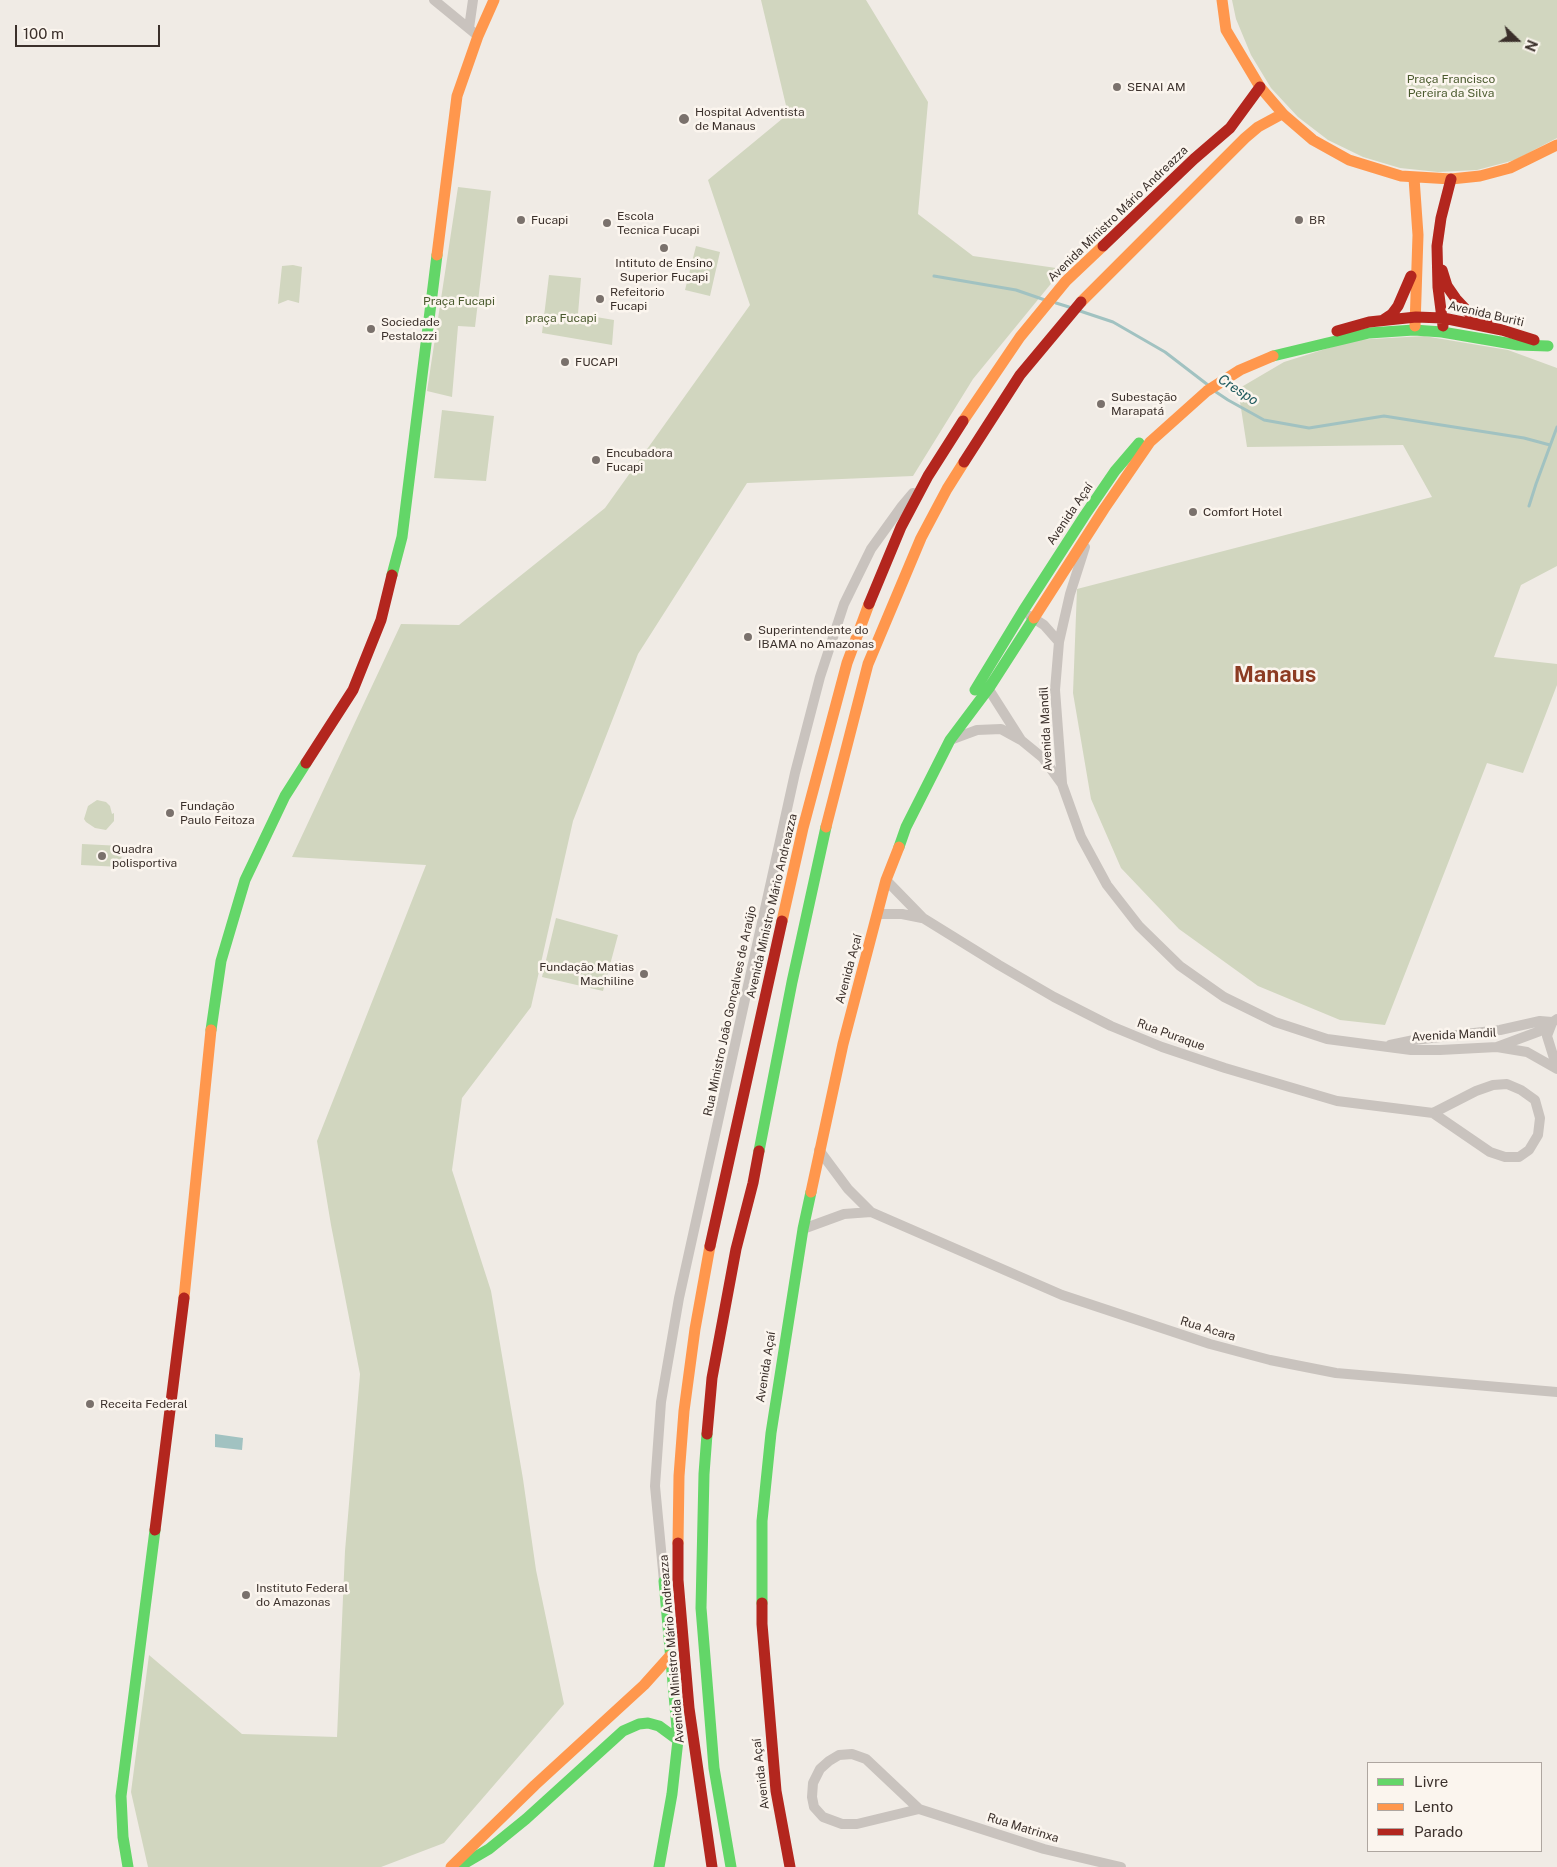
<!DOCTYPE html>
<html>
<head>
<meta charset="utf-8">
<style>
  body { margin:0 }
  #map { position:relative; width:1557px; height:1867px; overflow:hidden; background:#f0ebe5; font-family:"Public Sans",sans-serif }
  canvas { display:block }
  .legend { position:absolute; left:1367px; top:1762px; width:175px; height:90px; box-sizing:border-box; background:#fbf5ee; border:1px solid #aea6a0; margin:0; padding:6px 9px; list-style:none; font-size:15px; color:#3b302b }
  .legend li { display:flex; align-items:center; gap:10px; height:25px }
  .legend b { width:25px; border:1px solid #aea6a0 }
  .north { position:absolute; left:1492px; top:15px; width:50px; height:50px; -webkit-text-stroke:4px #fbf5ee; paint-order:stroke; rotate:112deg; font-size:14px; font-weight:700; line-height:20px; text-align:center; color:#3b302b }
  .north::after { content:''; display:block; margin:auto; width:18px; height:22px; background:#3b302b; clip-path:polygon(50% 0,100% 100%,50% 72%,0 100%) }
  .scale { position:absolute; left:15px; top:25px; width:145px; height:22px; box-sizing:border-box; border:2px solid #3b302b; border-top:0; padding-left:6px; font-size:15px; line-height:18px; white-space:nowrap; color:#3b302b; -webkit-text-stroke:4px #fbf5ee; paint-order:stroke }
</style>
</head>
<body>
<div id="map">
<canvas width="1557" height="1867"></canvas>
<ul class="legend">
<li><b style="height:6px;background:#63d668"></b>Livre</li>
<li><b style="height:6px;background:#ff974d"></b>Lento</li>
<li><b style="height:6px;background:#b3261e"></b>Parado</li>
</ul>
<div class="north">N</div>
<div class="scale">100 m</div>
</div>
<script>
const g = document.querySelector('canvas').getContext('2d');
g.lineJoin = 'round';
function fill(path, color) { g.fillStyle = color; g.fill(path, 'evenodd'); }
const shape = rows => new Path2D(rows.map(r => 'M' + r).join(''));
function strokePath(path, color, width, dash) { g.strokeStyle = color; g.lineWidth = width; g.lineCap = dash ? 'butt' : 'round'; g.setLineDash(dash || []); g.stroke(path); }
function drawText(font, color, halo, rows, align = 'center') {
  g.font = font + ' "Public Sans",sans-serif'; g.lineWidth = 5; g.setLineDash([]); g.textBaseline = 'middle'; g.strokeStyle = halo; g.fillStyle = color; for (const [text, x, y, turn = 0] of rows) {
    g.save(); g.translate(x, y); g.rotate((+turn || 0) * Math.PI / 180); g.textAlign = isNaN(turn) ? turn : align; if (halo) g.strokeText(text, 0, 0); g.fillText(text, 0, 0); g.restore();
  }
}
fill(shape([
  [761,0,866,0,928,102,918,214,973,256,1063,269,973,379,913,476,747,483,638,654,573,821,531,1007,462,1098,452,1170,491,1291,523,1479,536,1570,564,1704,444,1843,381,1867,148,1867,131,1792,149,1655,242,1734,337,1737,345,1551,360,1374,331,1225,317,1141,426,865,292,857,401,624,459,625,605,508,750,305,708,180,788,114],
  [1232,0,1557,0,1557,138,1515,160,1477,170,1438,172,1400,168,1363,157,1328,140,1298,117,1271,88,1251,55,1236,19],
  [458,187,491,191,475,327,458,326,452,397,427,391],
  [696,246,720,252,710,296,685,290],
  [293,265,302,267,299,303,288,300,278,304,282,266],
  [549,275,581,278,578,314,614,320,612,345,542,333],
  [1424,336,1508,350,1557,368,1557,566,1521,585,1494,657,1557,664,1557,685,1523,773,1487,763,1385,1025,1340,1020,1258,986,1179,929,1121,868,1091,799,1073,693,1077,589,1432,497,1403,445,1247,447,1238,389,1284,362,1354,340],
  [442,410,494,416,486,481,434,478],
  [97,800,106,802,110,806,112,814,114,813,114,821,106,830,95,828,86,822,84,819,88,806],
  [82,844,122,846,121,867,81,865],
  [556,918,618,935,603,991,542,977]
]), '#d1d6bf');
fill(shape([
  [215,1434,243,1438,242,1450,215,1447]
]), '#a1c2c1');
strokePath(shape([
  [934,276,1016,290,1045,300],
  [1056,303,1069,307],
  [1080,311,1113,322,1165,352,1208,385],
  [1216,392,1228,400,1264,420,1309,428,1384,416,1524,438,1550,445],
  [1529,506,1536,484,1557,427]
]), '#a1c2c1', 3);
strokePath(shape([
  [434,0,478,36],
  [469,28,473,0],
  [1030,616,1044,625,1059,642],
  [986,685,1021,740],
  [950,740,977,730,1001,729,1021,740,1043,758,1062,784,1081,837,1107,885,1139,926,1180,966,1224,997,1275,1022,1327,1039,1411,1050,1440,1050,1497,1047,1540,1031,1557,1019],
  [1062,783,1055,690,1059,642,1070,594,1085,547],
  [886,880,923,918,999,965,1054,997,1111,1026,1162,1047,1225,1068,1337,1101,1433,1113,1490,1152,1505,1157,1519,1157,1529,1150,1538,1135,1540,1118,1535,1100,1521,1090,1507,1084,1493,1085,1476,1091,1433,1113],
  [877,914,902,914,922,918],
  [1552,1023,1547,1036,1557,1068],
  [1390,1045,1414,1040,1500,1030,1540,1021,1552,1022],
  [1497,1047,1527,1052,1557,1069],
  [819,1150,848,1189,871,1212,1062,1295,1210,1344,1270,1360,1336,1373,1557,1392],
  [803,1229,844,1214,871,1212],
  [664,1581,655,1486,661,1402,679,1298,795,773,820,677,844,604,871,549,902,506,913,493],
  [919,1809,857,1824,842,1824,823,1817,814,1807,812,1797,813,1783,820,1769,829,1761,839,1755,852,1754,866,1759,919,1809,1044,1849,1121,1867]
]), '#c9c3be', 10);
strokePath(shape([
  [1273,356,1369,333,1414,330,1442,332,1518,345,1548,346],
  [392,575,402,537,437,255],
  [975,690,1023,611,1085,515,1115,471,1139,443],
  [899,847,906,827,950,740,989,688,1034,618],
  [211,1030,221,961,245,880,285,796,306,763],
  [759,1151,792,982,826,827],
  [707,1434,704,1474,701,1608,714,1768,731,1867],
  [762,1603,762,1521,771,1433,803,1229,811,1192],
  [460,1866,489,1849,526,1819,623,1731,639,1724,648,1723,659,1726,678,1740],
  [128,1867,123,1837,121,1796,155,1530],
  [659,1867,672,1794,678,1740,664,1581]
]), '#63d668', 11);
strokePath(shape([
  [1222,0,1226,30,1260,87,1284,115,1313,140,1349,160,1401,176,1451,179,1480,176,1510,168,1557,145],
  [1414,178,1418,235,1415,326],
  [437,255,457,96,478,36,494,0],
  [1081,302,1245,138,1258,127,1282,114],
  [963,421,1020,337,1066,281,1103,246],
  [1034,618,1104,509,1150,442,1207,391,1240,370,1273,356],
  [826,827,868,664,921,538,947,489,964,462],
  [782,921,803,828,847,663,869,604],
  [811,1192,843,1044,886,880,899,847],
  [184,1298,211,1030],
  [678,1543,679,1476,684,1411,695,1329,710,1246],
  [451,1867,535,1785,644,1685,670,1656]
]), '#ff974d', 11);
strokePath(shape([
  [1103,246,1194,159,1230,128,1260,87],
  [1442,270,1447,286,1456,299,1471,315,1487,322],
  [1383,320,1392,314,1398,306,1411,276],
  [1443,326,1438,287,1437,246,1441,218,1451,179],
  [1337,331,1369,322,1416,317,1443,318,1502,330,1534,340],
  [964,462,1020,375,1081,302],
  [869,604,901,527,928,476,963,421],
  [306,763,353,690,381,620,392,575],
  [710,1246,782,921],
  [707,1434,712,1378,736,1249,753,1183,759,1151],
  [155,1530,184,1298],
  [678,1543,678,1580,689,1708,712,1867],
  [762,1603,762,1624,776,1791,790,1867]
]), '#b3261e', 11);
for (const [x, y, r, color] of [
  [1117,87,5,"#7a716c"],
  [684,119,6,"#7a716c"],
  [521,220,5,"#7a716c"],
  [1299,220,5,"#7a716c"],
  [607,223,5,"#7a716c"],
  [664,248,5,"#7a716c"],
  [600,299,5,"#7a716c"],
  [371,329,5,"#7a716c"],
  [565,362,5,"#7a716c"],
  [1101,404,5,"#7a716c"],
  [596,460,5,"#7a716c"],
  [1193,512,5,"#7a716c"],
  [748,637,5,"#7a716c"],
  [170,813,5,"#7a716c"],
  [102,856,5,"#7a716c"],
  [644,974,5,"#7a716c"],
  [90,1404,5,"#7a716c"],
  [246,1595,5,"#7a716c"]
]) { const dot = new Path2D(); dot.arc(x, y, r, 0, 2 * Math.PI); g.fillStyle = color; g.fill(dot); strokePath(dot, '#fbf5ee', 2); }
drawText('12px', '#4a5a2e', '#fbf5ee', [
  ["Praça Francisco",1451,79],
  ["Pereira da Silva",1451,93],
  ["Praça Fucapi",459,301],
  ["praça Fucapi",561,318]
]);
drawText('12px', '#3b302b', '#fbf5ee', [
  ["SENAI AM",1127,87],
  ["Hospital Adventista",695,112],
  ["de Manaus",695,126],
  ["Escola",617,216],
  ["Tecnica Fucapi",617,230],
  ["Fucapi",531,220],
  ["BR",1309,220],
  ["Intituto de Ensino",664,263,"center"],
  ["Superior Fucapi",664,277,"center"],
  ["Refeitorio",610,292],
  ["Fucapi",610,306],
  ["Sociedade",381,322],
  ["Pestalozzi",381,336],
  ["FUCAPI",575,362],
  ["Subestação",1111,397],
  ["Marapatá",1111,411],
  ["Encubadora",606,453],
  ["Fucapi",606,467],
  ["Comfort Hotel",1203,512],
  ["Superintendente do",758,630],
  ["IBAMA no Amazonas",758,644],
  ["Fundação",180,806],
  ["Paulo Feitoza",180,820],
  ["Quadra",112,849],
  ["polisportiva",112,863],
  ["Fundação Matias",634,967,"right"],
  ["Machiline",634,981,"right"],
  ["Receita Federal",100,1404],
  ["Instituto Federal",256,1588],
  ["do Amazonas",256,1602]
], 'left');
drawText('12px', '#3b302b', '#fbf5ee', [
  ["Avenida Ministro Mário Andreazza",1118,214,-44],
  ["Avenida Buriti",1486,314,13],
  ["Avenida Açaí",1070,514,-56],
  ["Avenida Mandil",1046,729,-93],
  ["Avenida Ministro Mário Andreazza",772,906,-77],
  ["Avenida Açaí",849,969,-75],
  ["Rua Ministro João Gonçalves de Araújo",730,1011,-78],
  ["Rua Puraque",1171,1035,20],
  ["Avenida Mandil",1454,1035,-3],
  ["Rua Acara",1208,1329,17],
  ["Avenida Açaí",766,1367,-81],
  ["Avenida Ministro Mário Andreazza",672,1649,-95],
  ["Avenida Açaí",761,1774,-97],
  ["Rua Matrinxa",1023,1828,17]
]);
drawText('italic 14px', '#1f5a5e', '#fbf5ee', [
  ["Crespo",1238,390,33]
]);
drawText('bold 22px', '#8c3b22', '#fbf5ee', [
  ["Manaus",1275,675]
]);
</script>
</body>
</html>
